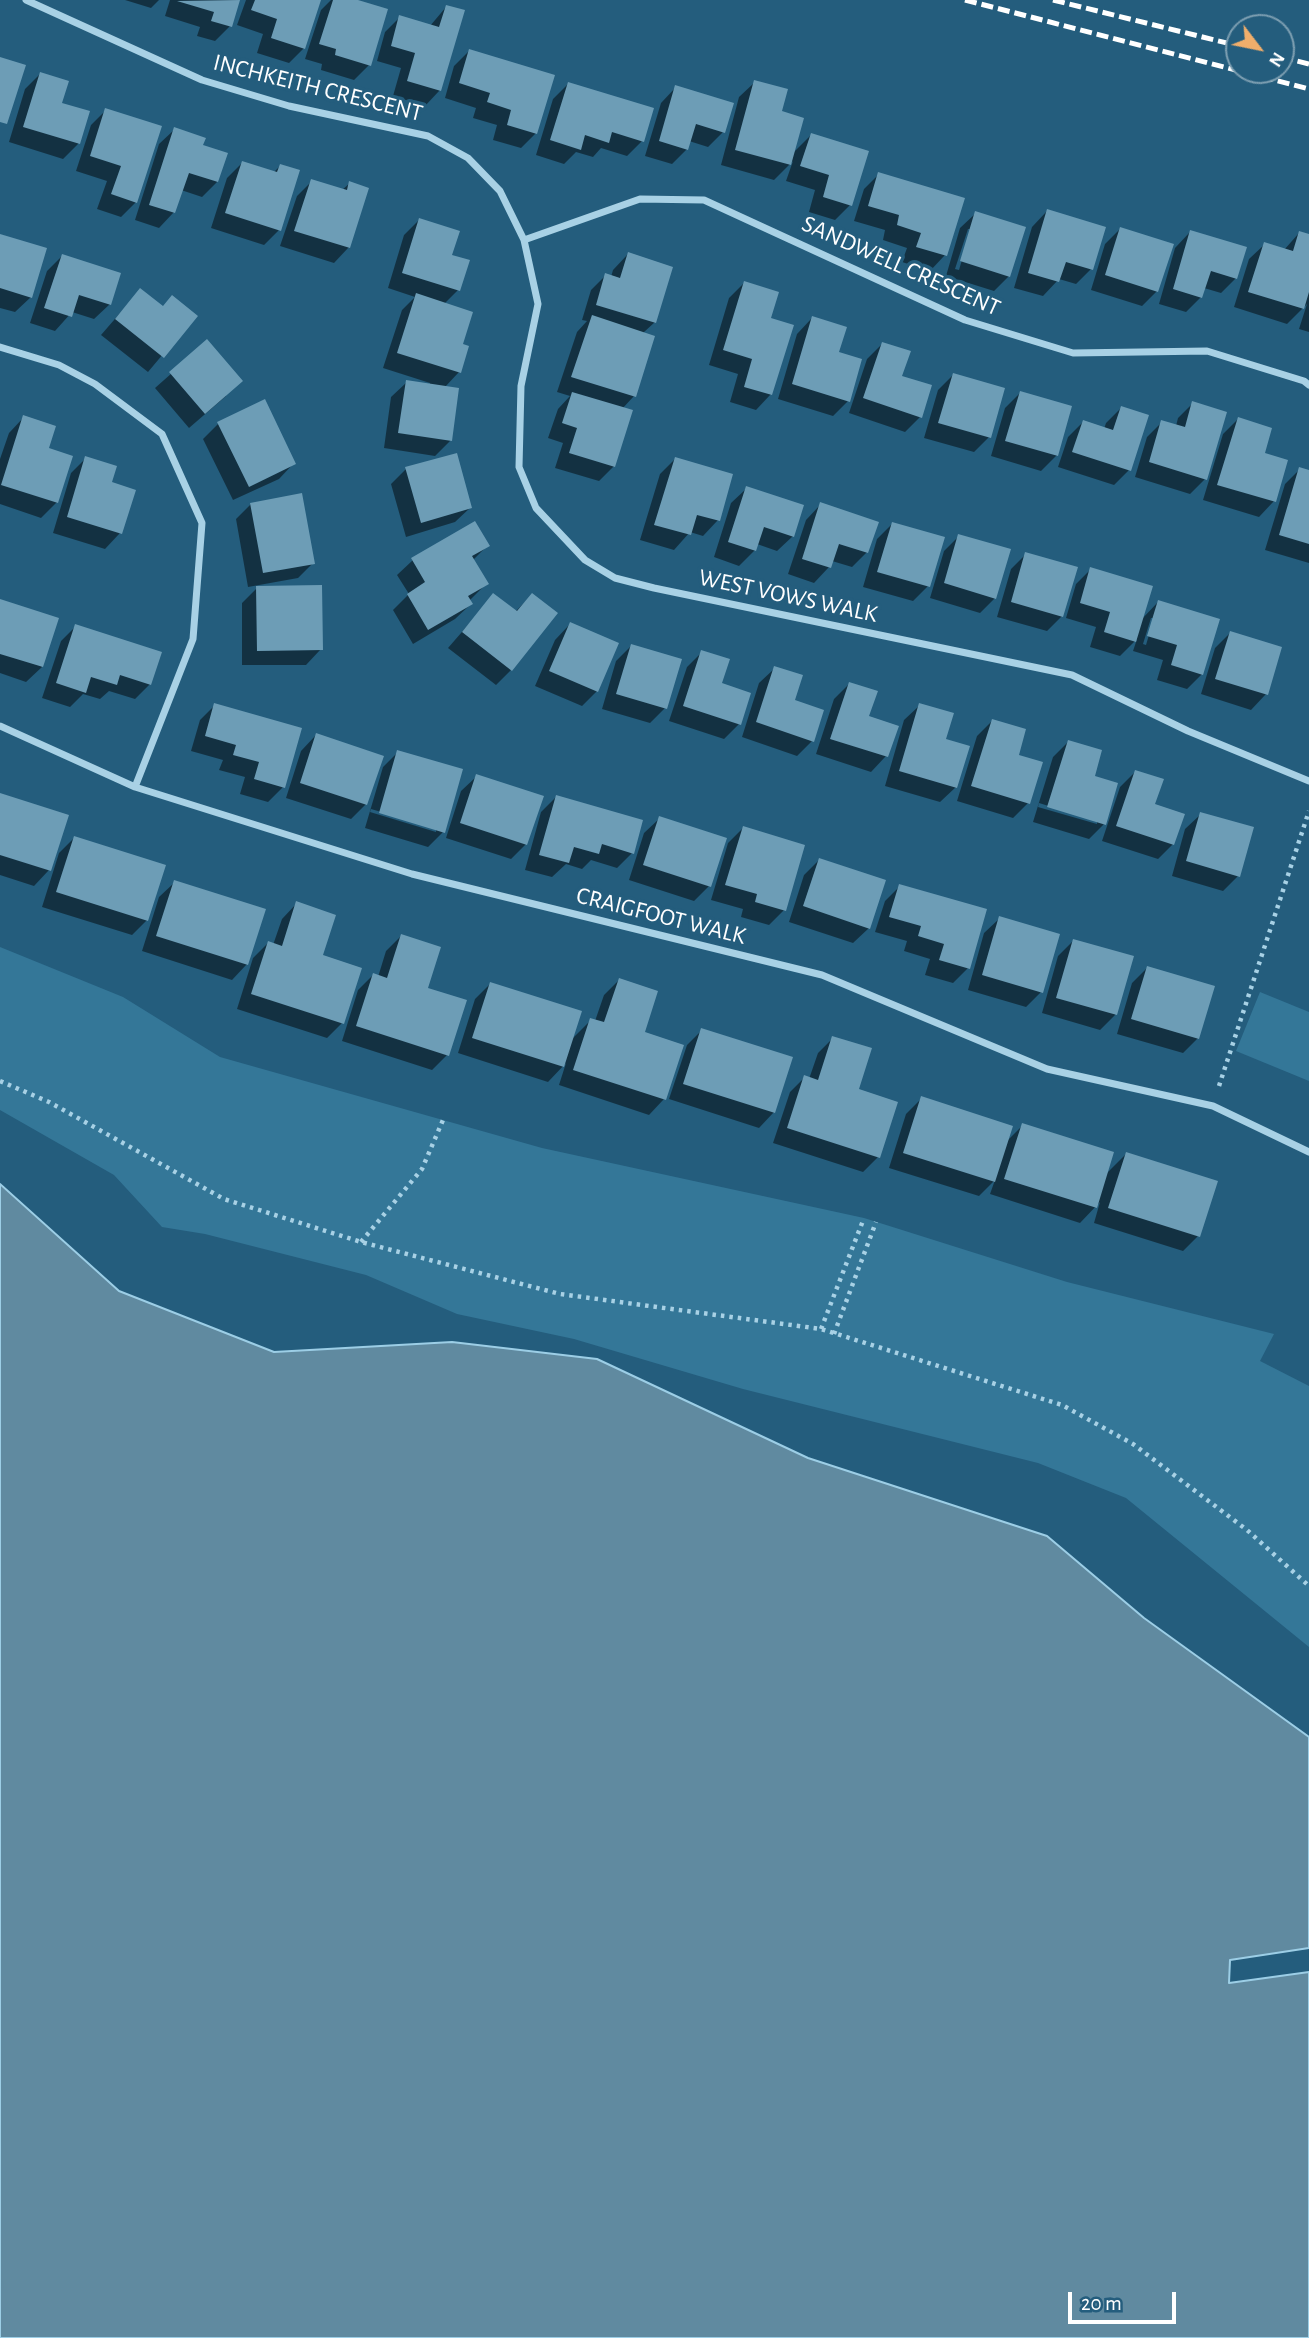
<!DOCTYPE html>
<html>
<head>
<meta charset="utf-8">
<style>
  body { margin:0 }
  #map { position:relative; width:1309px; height:2338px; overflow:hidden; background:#245d7d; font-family:"Alegreya Sans",sans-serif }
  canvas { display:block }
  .north { position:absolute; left:1225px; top:14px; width:70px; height:70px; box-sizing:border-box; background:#245d7d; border:2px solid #7c9eb1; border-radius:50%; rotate:122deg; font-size:19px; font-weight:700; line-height:28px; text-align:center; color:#fff }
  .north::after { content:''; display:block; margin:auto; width:24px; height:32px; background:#f0ae6b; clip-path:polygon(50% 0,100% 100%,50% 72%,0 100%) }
  .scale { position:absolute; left:1068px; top:2292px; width:108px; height:32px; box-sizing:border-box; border:4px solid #fff; border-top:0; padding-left:9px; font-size:21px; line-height:24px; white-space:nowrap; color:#fff; -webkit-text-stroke:5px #245d7d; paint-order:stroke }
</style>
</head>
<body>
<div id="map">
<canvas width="1309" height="2338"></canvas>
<div class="north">N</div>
<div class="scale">20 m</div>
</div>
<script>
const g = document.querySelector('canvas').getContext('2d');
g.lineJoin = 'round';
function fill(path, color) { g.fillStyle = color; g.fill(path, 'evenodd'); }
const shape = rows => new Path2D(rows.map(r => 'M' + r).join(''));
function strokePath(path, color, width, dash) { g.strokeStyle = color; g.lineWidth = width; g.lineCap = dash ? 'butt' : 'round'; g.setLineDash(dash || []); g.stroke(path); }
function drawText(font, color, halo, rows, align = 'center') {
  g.font = font + ' "Alegreya Sans",sans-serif'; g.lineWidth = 7; g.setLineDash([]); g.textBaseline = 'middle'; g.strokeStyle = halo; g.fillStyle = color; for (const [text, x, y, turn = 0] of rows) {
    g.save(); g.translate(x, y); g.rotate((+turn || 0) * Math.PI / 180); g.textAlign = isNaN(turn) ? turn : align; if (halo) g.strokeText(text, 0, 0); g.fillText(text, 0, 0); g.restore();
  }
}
fill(shape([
  [0,947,123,997,220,1057,542,1148,864,1218,1067,1282,1274,1334,1260,1361,1309,1386,1309,1647,1126,1498,1038,1463,743,1389,574,1339,457,1314,366,1275,205,1234,162,1227,114,1175,0,1110],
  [1260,992,1309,1012,1309,1081,1236,1051]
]), '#347798');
const water = shape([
  [0,1184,119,1291,274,1352,452,1342,597,1359,808,1458,1047,1536,1144,1618,1309,1737,1309,1948,1230,1960,1229,1983,1309,1972,1309,2338,0,2338,0,1184]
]);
fill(water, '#608aa0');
strokePath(water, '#9ccee6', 2);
fill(shape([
  [125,0,159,0,151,8],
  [170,0,238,0,230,26,215,41,197,36,200,27,165,16],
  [246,0,319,0,304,48,289,63,257,53,263,34,237,25],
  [331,0,352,0,369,65,354,80,321,70,322,64,305,59,321,10],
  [446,7,440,90,425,106,393,96,401,68,377,61,385,32,400,17,430,26],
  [469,51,536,133,521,148,493,140,497,125,473,118,476,108,445,98,454,66],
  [40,74,60,104,88,112,78,144,63,159,9,142,25,89],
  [755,82,780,113,792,154,811,135,850,205,835,220,809,212,815,190,786,181,793,161,774,180,721,165,739,97],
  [568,84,642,141,627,156,601,148,593,157,576,152,564,164,536,155,553,99],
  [676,87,723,132,708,147,689,141,687,149,672,164,645,156,661,103],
  [106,110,136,202,121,217,97,209,107,181,76,171,91,125],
  [175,129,201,146,217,182,202,197,181,190,174,212,159,228,135,220,159,144],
  [242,163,273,173,280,166,279,230,264,245,211,228,227,178],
  [879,174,945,255,930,271,902,262,907,248,883,240,885,230,854,221,864,189],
  [312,181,342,190,350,183,349,247,334,263,280,246,297,196],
  [1047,211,1091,269,1076,284,1059,279,1043,296,1014,288,1032,227],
  [976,213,1009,276,994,291,946,276,960,228],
  [968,229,971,229,959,270,955,269],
  [419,220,450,256,458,290,444,304,461,345,459,372,445,387,450,441,435,456,384,448,391,397,407,382,430,385,430,383,383,368,402,310,415,297,388,288,404,235],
  [1120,229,1157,291,1142,306,1091,290,1105,244],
  [1190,232,1236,278,1221,293,1204,288,1201,297,1186,312,1159,304,1175,248],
  [1299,233,1309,236,1309,332,1299,329,1307,304,1287,324,1234,307,1249,259,1265,244,1284,250],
  [0,236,31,297,15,312,0,308],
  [628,254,655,322,643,333,653,337,634,396,622,409,614,466,599,481,555,468,563,443,548,438,558,409,570,396,557,392,577,332,587,321,582,320,591,290,606,275,611,277,613,270],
  [62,256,110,304,94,319,72,312,55,331,30,323,47,271],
  [744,283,769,319,771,394,756,410,730,402,738,374,709,365,729,298],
  [140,290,162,307,195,316,148,372,101,335],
  [812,318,837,353,848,401,833,416,778,399,797,334],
  [207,342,226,396,189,428,155,388],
  [882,344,920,417,905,432,849,413,867,359],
  [953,375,989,437,974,452,924,438,938,390],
  [1020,393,1057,455,1041,471,991,456,1005,408],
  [1193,403,1205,479,1190,494,1135,477,1147,437,1162,422,1176,426,1178,418],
  [1121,408,1129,470,1114,485,1058,467,1068,437,1083,422,1104,429,1106,423],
  [24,417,47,449,57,502,41,518,0,504,0,459,9,433],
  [1238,419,1263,454,1274,501,1259,517,1203,500,1223,434],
  [218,424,294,463,279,479,233,500,203,439],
  [86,458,110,483,120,533,105,549,53,533,71,473],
  [675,459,718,520,703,536,690,532,674,550,640,540,660,474],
  [406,469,471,507,455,522,406,537,391,484],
  [1300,469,1309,472,1309,563,1265,550,1285,484],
  [747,488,793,536,777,551,757,544,755,550,739,566,714,557,731,503],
  [251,504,313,563,298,578,248,587,236,519],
  [821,504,867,552,852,567,832,561,829,567,814,583,788,574,806,520],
  [892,524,928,586,913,601,863,587,877,539],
  [959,536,995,598,980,613,930,598,944,551],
  [487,546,473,560,486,584,469,601,471,604,455,619,413,644,393,610,409,594,397,575,413,560],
  [1026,554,1062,616,1047,631,997,617,1011,569],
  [1091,569,1141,620,1158,602,1202,674,1187,689,1157,680,1163,660,1133,651,1137,639,1120,656,1090,647,1096,627,1066,618,1076,584],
  [1151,618,1154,618,1146,645,1143,644],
  [257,588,321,649,306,665,242,665,242,603],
  [494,595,515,612,532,595,511,670,496,685,448,648],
  [0,601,42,667,26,682,0,673],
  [570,624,597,691,582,706,535,686,555,640],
  [76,626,150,684,135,699,109,691,100,699,83,694,70,707,42,698,61,641],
  [1230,633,1266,694,1251,710,1201,694,1215,648],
  [631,646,665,708,650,723,602,709,616,661],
  [702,652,739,724,724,739,669,721,687,667],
  [775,668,812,741,797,756,742,737,759,683],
  [849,684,886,756,871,772,816,754,834,699],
  [215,705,283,787,268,802,240,794,245,777,219,770,223,760,191,751,200,720],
  [920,705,944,740,956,787,940,802,885,786,904,720],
  [992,721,1017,756,1028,803,1013,818,957,801,977,736],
  [316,735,366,804,351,819,286,798,301,751],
  [1068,742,1104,824,1089,839,1033,822,1053,757],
  [1039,803,1097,821,1097,824,1038,807],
  [398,752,443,832,428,847,365,828,383,767],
  [371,809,436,828,436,832,370,812],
  [1135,772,1173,844,1158,859,1102,841,1120,787],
  [477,776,526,844,511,859,446,838,461,791],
  [0,795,49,870,34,886,0,875],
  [556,797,632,853,617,868,591,860,582,869,566,864,552,877,525,870,541,812],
  [1201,814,1238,876,1223,891,1172,876,1185,829],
  [660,818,709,886,694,901,629,880,644,833],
  [743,828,784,910,769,925,741,917,743,909,711,900,728,843],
  [74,838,147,920,132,935,42,907,59,853],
  [819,860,869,928,853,943,789,922,804,875],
  [175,882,247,964,232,980,142,951,159,897],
  [900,886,968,968,953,983,925,975,930,959,904,951,907,941,875,932,885,901],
  [297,903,321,956,342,1023,327,1038,237,1009,253,958,268,943,273,945,282,919],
  [1000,918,1041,992,1026,1007,968,990,984,933],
  [401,936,447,1055,432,1070,342,1041,358,990,373,975,378,977,386,951],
  [1073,941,1131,957,1115,1015,1100,1030,1042,1013,1058,956],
  [1147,968,1198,1038,1183,1053,1117,1034,1132,983],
  [619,980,643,1033,664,1099,649,1115,559,1085,566,1063,548,1082,458,1053,475,999,490,984,572,1039,591,1020,595,1021,604,995],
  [702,1030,774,1112,759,1128,669,1099,687,1045],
  [833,1038,856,1091,878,1157,863,1172,773,1143,790,1092,805,1077,809,1079,818,1053],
  [922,1098,1007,1141,1023,1125,1106,1174,1126,1154,1198,1236,1183,1251,1094,1223,1100,1202,1080,1223,990,1194,995,1180,979,1196,889,1168,906,1114]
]), '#0007');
fill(shape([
  [240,0,232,27,211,21,214,12,177,1],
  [255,0,321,0,305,49,271,38,277,19,251,10],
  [333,0,358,0,388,9,371,66,335,55,336,49,319,44],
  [446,5,465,10,441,91,407,81,415,53,391,46,399,15,439,27],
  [469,49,555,75,537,134,507,125,511,110,487,102,490,93,459,83],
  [0,57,26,65,7,124,0,122],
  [40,72,69,81,62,103,90,111,80,144,23,127],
  [754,80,788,89,782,111,804,118,791,165,735,150],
  [568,82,654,108,644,142,612,132,609,143,585,135,581,150,550,140],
  [675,85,734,103,725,133,696,124,688,150,659,141],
  [105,108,162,126,137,203,111,194,121,166,90,156],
  [174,127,206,138,203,145,228,153,218,182,189,173,175,213,149,205],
  [811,133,869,151,852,206,823,197,829,175,800,166],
  [242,161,277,172,280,164,300,170,281,231,225,213],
  [878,172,965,198,947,256,916,247,921,233,897,225,899,215,868,206],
  [311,179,347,190,349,181,369,188,350,248,294,231],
  [1047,209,1106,227,1093,270,1066,262,1059,282,1028,273],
  [975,211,1026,227,1010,277,960,261],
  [419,218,460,231,452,255,470,260,460,291,402,273],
  [1120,227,1174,244,1158,292,1105,275],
  [1190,230,1247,247,1237,279,1211,271,1202,298,1173,289],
  [1299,231,1309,234,1309,292,1304,309,1248,292,1264,242,1293,251],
  [0,234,47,248,32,298,0,288],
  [628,252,673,267,656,323,596,305,605,273,620,278],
  [62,254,121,273,111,305,79,295,72,317,44,308],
  [744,281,779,292,771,318,794,325,772,395,744,387,752,359,723,350],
  [140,288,163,306,172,295,198,316,164,358,115,319],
  [416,293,473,312,463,344,469,346,461,373,397,353],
  [592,315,655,336,636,397,571,377],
  [812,316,847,327,839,352,862,359,850,402,792,384],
  [207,339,243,381,205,414,169,372],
  [882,342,911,351,902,376,932,385,922,418,863,398],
  [953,373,1005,388,991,438,938,423],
  [406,380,459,388,452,441,398,433],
  [1020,391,1072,406,1058,456,1005,441],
  [572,392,633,410,615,467,569,453,577,428,562,423],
  [265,399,296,464,249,487,217,422],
  [1192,401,1227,412,1207,480,1149,462,1161,420,1185,427],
  [1121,406,1149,415,1131,471,1072,452,1083,420,1113,430],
  [23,415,56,426,49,448,73,456,58,503,1,485],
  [1238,417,1272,428,1265,453,1288,460,1276,502,1217,485],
  [457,453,472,508,421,523,405,467],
  [85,456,117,466,112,482,136,490,122,534,67,517],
  [675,457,733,474,720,521,697,515,691,535,654,525],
  [1299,467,1309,470,1309,544,1279,535],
  [746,486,804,505,794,537,764,527,756,551,728,542],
  [302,493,315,564,263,573,250,503],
  [820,502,879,522,868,553,839,544,831,568,802,559],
  [475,521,490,546,472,556,489,584,468,596,473,604,428,630,407,594,425,582,411,558],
  [892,522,945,537,930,587,877,572],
  [958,534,1011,549,996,599,944,583],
  [1025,552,1078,567,1063,617,1011,602],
  [1090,567,1153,586,1136,642,1104,632,1110,612,1080,603],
  [322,585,323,650,257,651,256,586],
  [493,593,517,611,532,593,558,613,512,671,462,632],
  [0,599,59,618,43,667,0,654],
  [1158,600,1220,619,1203,675,1171,665,1177,645,1147,636],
  [570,622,619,643,598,692,549,671],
  [75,624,162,652,151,685,120,675,117,685,91,677,86,693,56,683],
  [1230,631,1282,647,1268,695,1215,679],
  [631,644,682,659,667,709,616,694],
  [701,650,730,659,722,683,751,693,741,725,683,706],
  [774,666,803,675,795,700,824,710,814,742,756,722],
  [849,682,878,691,869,716,899,726,888,757,830,739],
  [214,703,302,728,285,788,254,779,259,762,233,755,236,745,205,736],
  [919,703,954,713,946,739,970,746,957,788,899,771],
  [992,719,1026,729,1019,755,1043,762,1030,804,971,786],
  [316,733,384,756,367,805,300,783],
  [1068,740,1102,750,1095,776,1118,783,1106,825,1047,807],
  [397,750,463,769,445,833,379,813],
  [1135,770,1164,779,1155,804,1185,814,1174,845,1116,826],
  [476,774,544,796,527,845,460,823],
  [0,793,69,815,51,871,0,855],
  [556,795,643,820,634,854,602,844,599,854,574,847,569,863,539,855],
  [1200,812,1254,827,1240,877,1186,861],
  [659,816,727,838,711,887,643,865],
  [743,826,805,845,786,911,755,902,757,894,725,885],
  [74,836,166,865,148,921,56,892],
  [819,858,886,880,870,929,803,906],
  [174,880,266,909,248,965,156,936],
  [899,884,987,909,970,969,939,960,944,944,918,936,921,926,889,917],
  [296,901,336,915,323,955,362,968,344,1024,251,994,268,941,282,946],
  [999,916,1060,934,1043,993,982,975],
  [401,934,441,947,428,988,467,1000,449,1056,356,1026,373,973,387,978],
  [1073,939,1134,956,1117,1015,1056,998],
  [1147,966,1215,986,1199,1039,1131,1019],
  [619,978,658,991,645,1032,684,1045,666,1100,573,1070,590,1018,604,1022],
  [490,982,582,1011,564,1067,472,1038],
  [701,1028,793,1057,775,1113,683,1084],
  [832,1036,872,1048,859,1089,898,1102,880,1158,787,1128,804,1075,818,1080],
  [921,1096,1013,1126,995,1182,903,1153],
  [1022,1123,1114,1152,1097,1208,1004,1179],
  [1126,1152,1218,1181,1200,1237,1108,1208]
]), '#6d9db6');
strokePath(shape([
  [0,1081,49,1102,224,1199,361,1242,560,1294,821,1329,1062,1405,1133,1444,1247,1530,1309,1586],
  [1219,1086,1309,811],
  [361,1242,422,1169,443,1120],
  [821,1329,864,1218],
  [834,1334,876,1222]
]), '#a8d1e5', 4.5, [3.5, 5]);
strokePath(shape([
  [26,0,202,80,289,106,428,136,468,158,500,191,524,240,538,304,521,386,519,467,536,508,585,560,615,578,654,588,1072,675,1188,731,1309,781],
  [524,240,640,199,704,200,965,320,1073,353,1207,351,1304,381,1309,385],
  [0,347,59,365,95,384,162,434,202,523,193,639,135,787],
  [0,726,135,787,412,874,822,975,1047,1069,1213,1106,1309,1152]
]), '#a8d1e5', 7);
strokePath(shape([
  [965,0,1309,89],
  [1053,0,1239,46],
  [1281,57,1309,64]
]), '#fff', 5, [12, 5]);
drawText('24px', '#fff', '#245d7d', [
  ["INCHKEITH CRESCENT",318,88,14],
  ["SANDWELL CRESCENT",901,266,24],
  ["WEST VOWS WALK",788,596,12],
  ["CRAIGFOOT WALK",661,916,14]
]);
</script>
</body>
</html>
